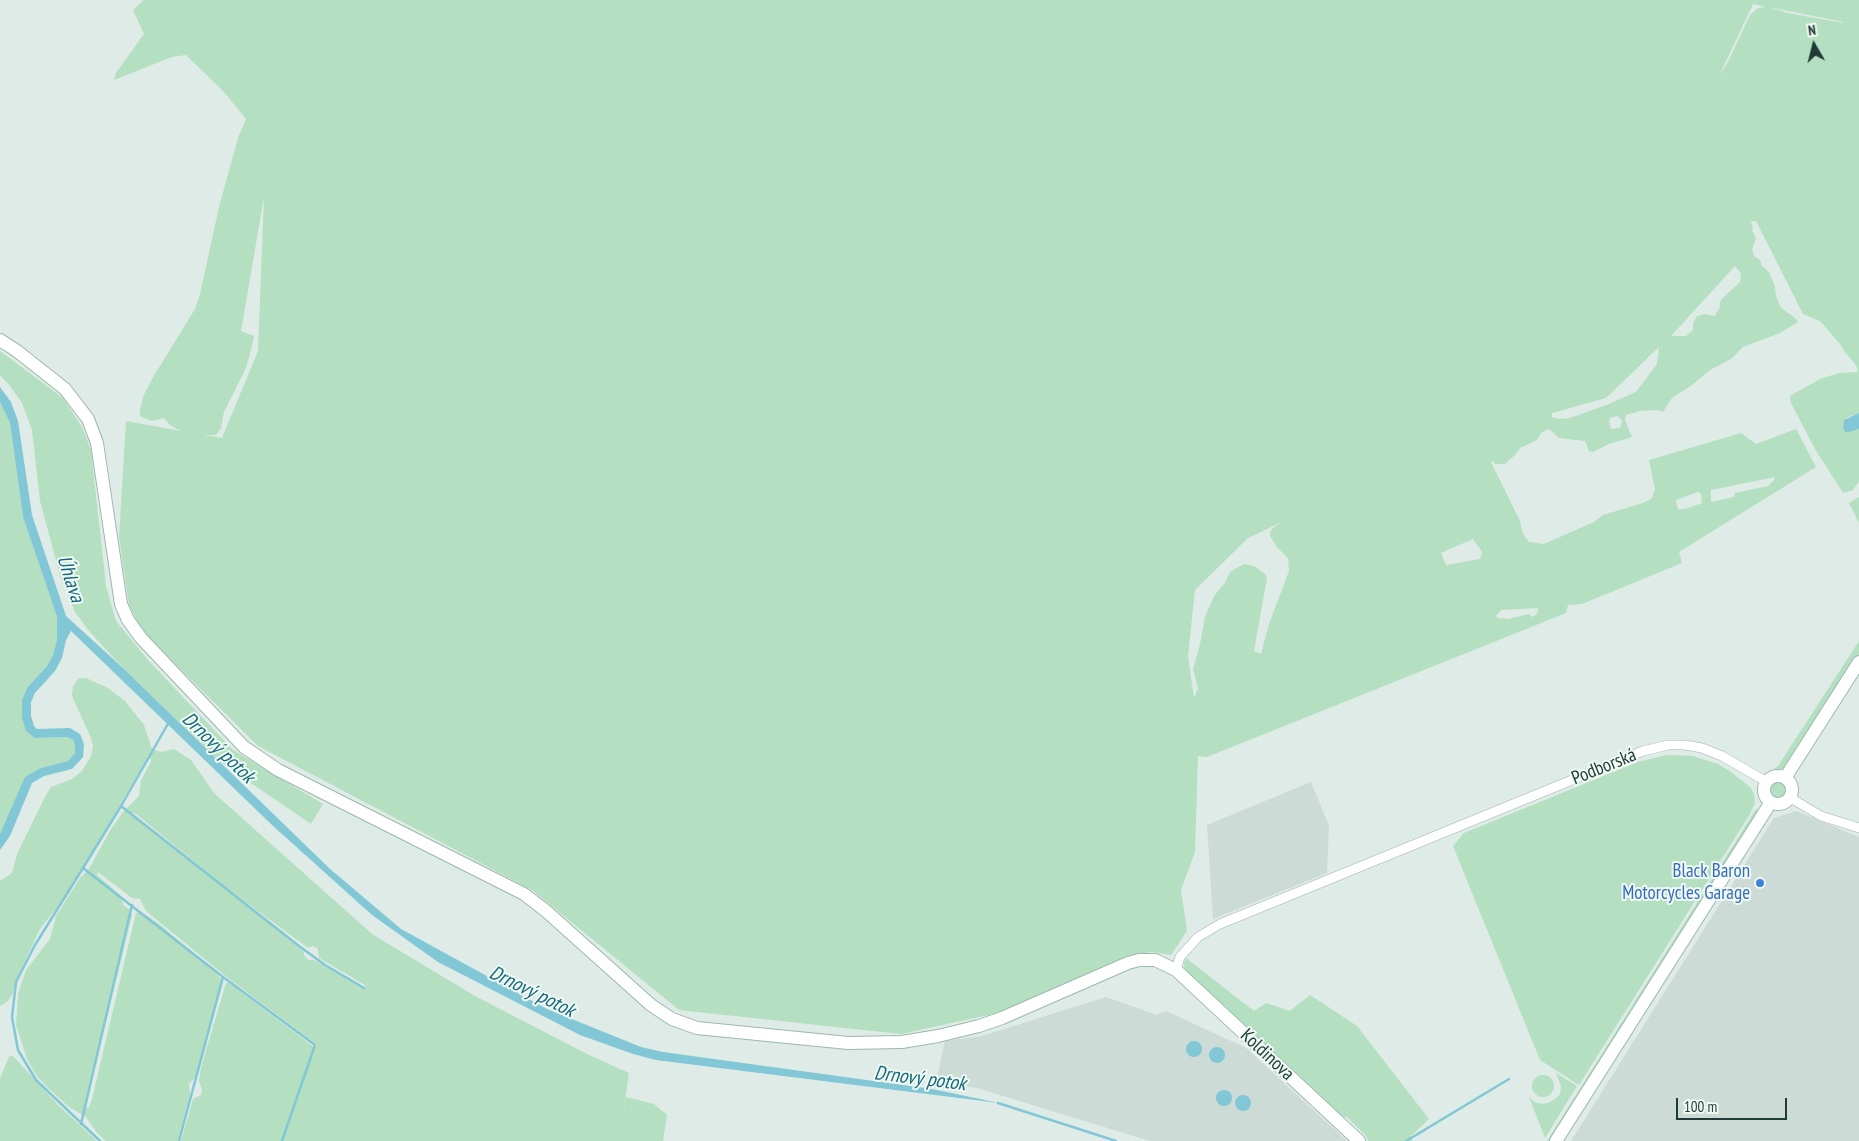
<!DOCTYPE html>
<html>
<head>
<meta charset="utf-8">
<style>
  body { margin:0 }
  #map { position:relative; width:1859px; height:1141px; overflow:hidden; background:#deebe6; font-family:"PT Sans Narrow",sans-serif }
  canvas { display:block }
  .north { position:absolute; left:1789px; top:20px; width:50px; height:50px; -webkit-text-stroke:4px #eff8f3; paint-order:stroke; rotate:352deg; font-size:14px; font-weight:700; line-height:20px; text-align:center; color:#1e3c35 }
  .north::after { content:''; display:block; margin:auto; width:18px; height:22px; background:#1e3c35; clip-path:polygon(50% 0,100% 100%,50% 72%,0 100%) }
  .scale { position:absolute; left:1676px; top:1098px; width:111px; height:22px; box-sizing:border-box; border:2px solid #1e3c35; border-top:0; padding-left:6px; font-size:15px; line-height:18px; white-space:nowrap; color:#1e3c35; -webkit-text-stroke:4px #eff8f3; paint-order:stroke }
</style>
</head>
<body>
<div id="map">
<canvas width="1859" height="1141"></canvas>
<div class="north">N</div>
<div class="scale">100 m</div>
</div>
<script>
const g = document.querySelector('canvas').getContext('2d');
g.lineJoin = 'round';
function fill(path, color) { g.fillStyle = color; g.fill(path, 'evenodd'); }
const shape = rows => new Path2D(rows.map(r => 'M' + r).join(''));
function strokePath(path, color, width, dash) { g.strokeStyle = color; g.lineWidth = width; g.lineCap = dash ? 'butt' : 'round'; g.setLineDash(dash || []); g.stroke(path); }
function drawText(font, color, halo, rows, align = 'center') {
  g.font = font + ' "PT Sans Narrow",sans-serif'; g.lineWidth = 4; g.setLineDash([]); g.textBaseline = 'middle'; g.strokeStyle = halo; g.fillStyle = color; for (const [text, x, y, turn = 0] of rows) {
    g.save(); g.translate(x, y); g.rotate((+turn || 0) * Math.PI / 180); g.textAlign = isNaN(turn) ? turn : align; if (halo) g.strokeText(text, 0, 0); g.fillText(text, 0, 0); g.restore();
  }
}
fill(shape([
  [1311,782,1329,826,1327,873,1213,919,1207,825],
  [1796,811,1859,837,1859,1141,1571,1141,1774,818],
  [1106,997,1157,1015,1166,1011,1246,1048,1347,1141,1150,1141,977,1088,936,1082,945,1041,982,1036]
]), '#ccdbd5');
fill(shape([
  [144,0,1859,0,1859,413,1846,418,1849,432,1859,429,1859,481,1853,490,1843,493,1815,449,1791,403,1790,396,1820,379,1839,373,1858,372,1856,365,1844,351,1840,344,1820,321,1803,314,1756,221,1751,221,1753,228,1752,230,1756,238,1752,250,1754,256,1760,260,1762,266,1769,272,1775,287,1776,296,1780,306,1785,311,1794,317,1798,322,1780,333,1743,347,1731,359,1710,370,1692,385,1672,398,1663,412,1657,410,1641,411,1626,415,1625,420,1632,437,1609,444,1593,452,1589,451,1585,441,1559,438,1549,429,1541,433,1537,440,1520,448,1517,453,1505,464,1495,464,1493,461,1491,462,1520,521,1523,534,1529,542,1544,544,1594,522,1603,515,1643,503,1651,499,1655,490,1649,460,1741,433,1756,444,1796,429,1816,467,1679,552,1682,563,1582,604,1568,605,1566,613,1207,757,1198,756,1195,852,1181,890,1187,931,1171,955,1152,952,1127,956,998,1013,901,1034,679,1010,532,890,258,746,142,631,129,605,119,537,126,421,181,431,170,425,164,418,151,421,140,416,140,411,143,397,152,379,195,309,200,294,219,207,238,138,246,119,223,91,186,55,172,57,114,80,116,73,144,34,133,10],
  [1753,4,1766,7,1758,8,1750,15,1728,62,1719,76],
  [1769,7,1843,22,1843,23,1788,13],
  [264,197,258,351,222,438,204,435,216,435,221,428,224,412,246,368,252,346,254,336,241,331],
  [1735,266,1741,273,1740,282,1723,298,1720,302,1720,307,1715,316,1705,314,1697,316,1693,323,1693,330,1686,336,1671,336],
  [1659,347,1657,364,1636,392,1609,404,1570,418,1558,419,1552,417,1552,413,1606,398],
  [1618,416,1622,421,1620,428,1611,429,1609,422,1610,418],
  [1775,477,1774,480,1768,486,1735,493,1734,497,1711,502,1711,490],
  [1698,492,1701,494,1702,503,1685,509,1678,509,1676,500],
  [1284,521,1274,527,1270,532,1270,536,1277,547,1288,558,1289,571,1269,624,1261,654,1254,651,1267,578,1265,574,1254,566,1244,564,1230,572,1224,584,1214,596,1205,617,1200,644,1193,669,1198,688,1194,698,1188,656,1195,590,1248,538],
  [1473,539,1482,552,1480,559,1446,565,1441,553],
  [1538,608,1537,614,1532,617,1529,614,1508,619,1498,618,1496,616,1501,610],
  [0,351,63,398,82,427,91,450,106,586,116,621,148,660,233,750,323,804,311,824,220,762,123,668,89,631,75,612,61,579,40,501,32,430,22,403,10,386,0,375],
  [0,402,10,423,23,517,57,617,57,640,53,655,47,666,27,688,22,700,35,738,67,737,73,740,75,745,75,753,68,761,41,768,0,834],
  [1859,497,1859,523,1849,503],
  [1859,641,1859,654,1803,741,1784,768,1776,772,1768,773,1778,766],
  [79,678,86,678,108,688,125,701,144,725,152,749,161,752,174,749,191,760,214,793,372,934,475,996,587,1054,629,1073,622,1121,626,1097,654,1104,667,1115,663,1141,181,1141,193,1099,201,1095,202,1090,199,1081,201,1067,226,983,229,983,314,1047,317,1046,316,1044,228,978,146,911,140,899,132,898,98,872,97,875,120,895,124,906,131,910,132,915,85,1107,89,1108,92,1099,136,913,139,912,144,914,158,923,213,970,223,981,196,1076,189,1084,190,1095,178,1141,106,1141,97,1133,86,1117,69,1107,47,1087,36,1075,27,1059,16,1025,18,994,26,970,50,939,56,916,80,878,89,869,111,829,123,812,139,796,141,780,151,762,151,759,148,759,131,786,65,897,40,929,17,978,12,995,8,1001,0,1006,0,881,12,873,17,854,46,795,51,787,72,779,82,771,91,756,93,746,91,738,72,696,73,686],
  [133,813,136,814,224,886,308,948,313,946,318,949,319,958,365,985,365,987,362,988,314,960,308,960,304,955,304,952,287,936,225,889,133,816],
  [1666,755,1693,756,1718,764,1731,772,1750,787,1754,794,1755,803,1750,814,1579,1085,1540,1060,1453,846,1464,833,1638,762],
  '1768 790a9 9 0 1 1 18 0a9 9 0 1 1-18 0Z',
  [1756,809,1758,809,1755,816,1551,1141,1547,1141],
  [1186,958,1254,1011,1266,1003,1290,1011,1310,995,1357,1026,1429,1119,1411,1136,1413,1141,1368,1141,1366,1136,1347,1117,1337,1116,1185,973,1184,963],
  [10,1055,14,1057,57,1104,97,1141,0,1141,0,1078],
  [1556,1073,1577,1086,1545,1138,1529,1097,1534,1102,1542,1104,1548,1103,1555,1099,1560,1094,1561,1086],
  '1532 1086a11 11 0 1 1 22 0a11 11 0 1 1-22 0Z'
]), '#b5dfc1');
fill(shape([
  [0,387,11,402,18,421,32,515,66,616,123,668,329,868,401,929,547,1009,641,1047,663,1052,932,1089,999,1103,656,1060,633,1054,580,1035,438,962,372,915,272,825,71,631,66,640,62,658,55,671,35,693,31,702,31,716,34,726,37,729,70,728,80,734,84,744,83,757,72,769,44,776,32,783,10,836,0,850,0,834,25,777,41,768,68,761,75,753,75,745,73,740,67,737,35,738,26,731,22,718,22,700,27,688,47,666,53,655,57,640,57,617,23,517,10,423,0,402],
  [1859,413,1859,429,1849,432,1845,432,1843,427,1844,420],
  '1186 1049a8 8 0 1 1 16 0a8 8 0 1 1-16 0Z',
  '1209 1055a8 8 0 1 1 16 0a8 8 0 1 1-16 0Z',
  '1216 1098a8 8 0 1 1 16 0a8 8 0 1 1-16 0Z',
  '1235 1103a8 8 0 1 1 16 0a8 8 0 1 1-16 0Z'
]), '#81c7d6');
strokePath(shape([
  [169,722,121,806,83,868,223,977,179,1141],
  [121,806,299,946,325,965,364,988],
  [83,868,35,945,16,982,12,1017,18,1050,36,1080,100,1141],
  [223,977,315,1045,282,1141],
  [998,1103,1116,1141],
  [81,1124,132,905],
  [1406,1141,1509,1079]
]), '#81c7d6', 2.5);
const street = shape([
  [1789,797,1821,816,1859,828],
  [1176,970,1180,957,1198,937,1220,924,1643,751,1668,745,1685,745,1702,748,1722,756,1767,782]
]);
const secondary = shape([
  [0,340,17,351,65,389,88,419,97,443,121,604,128,620,141,638,244,747,278,770,524,894,546,911,651,1005,672,1019,697,1028,848,1043,902,1042,938,1036,979,1026,1002,1018,1128,963,1139,960,1155,960,1176,970,1359,1141],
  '1764 790a14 14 0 1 1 28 0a14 14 0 1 1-28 0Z',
  [1785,778,1859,662],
  [1556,1141,1771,802]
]);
strokePath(street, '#a1b3ad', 10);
strokePath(secondary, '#9cb8af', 14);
strokePath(street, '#fff', 9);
strokePath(secondary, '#fff', 12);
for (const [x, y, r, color] of [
  [1760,883,5,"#3f7fe0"]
]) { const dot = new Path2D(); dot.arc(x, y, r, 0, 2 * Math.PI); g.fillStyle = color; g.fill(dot); strokePath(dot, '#eff8f3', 2); }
drawText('19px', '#1e3c35', '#eff8f3', [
  ["Podborská",1604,767,-22],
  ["Koldinova",1267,1055,43]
]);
drawText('19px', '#366cbe', '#eff8f3', [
  ["Black Baron",1750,872],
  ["Motorcycles Garage",1750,894]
], 'right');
drawText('italic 20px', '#14697d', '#eff8f3', [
  ["Úhlava",70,579,72],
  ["Drnový potok",218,748,44],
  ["Drnový potok",532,992,26],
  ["Drnový potok",920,1079,7]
]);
</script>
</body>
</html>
